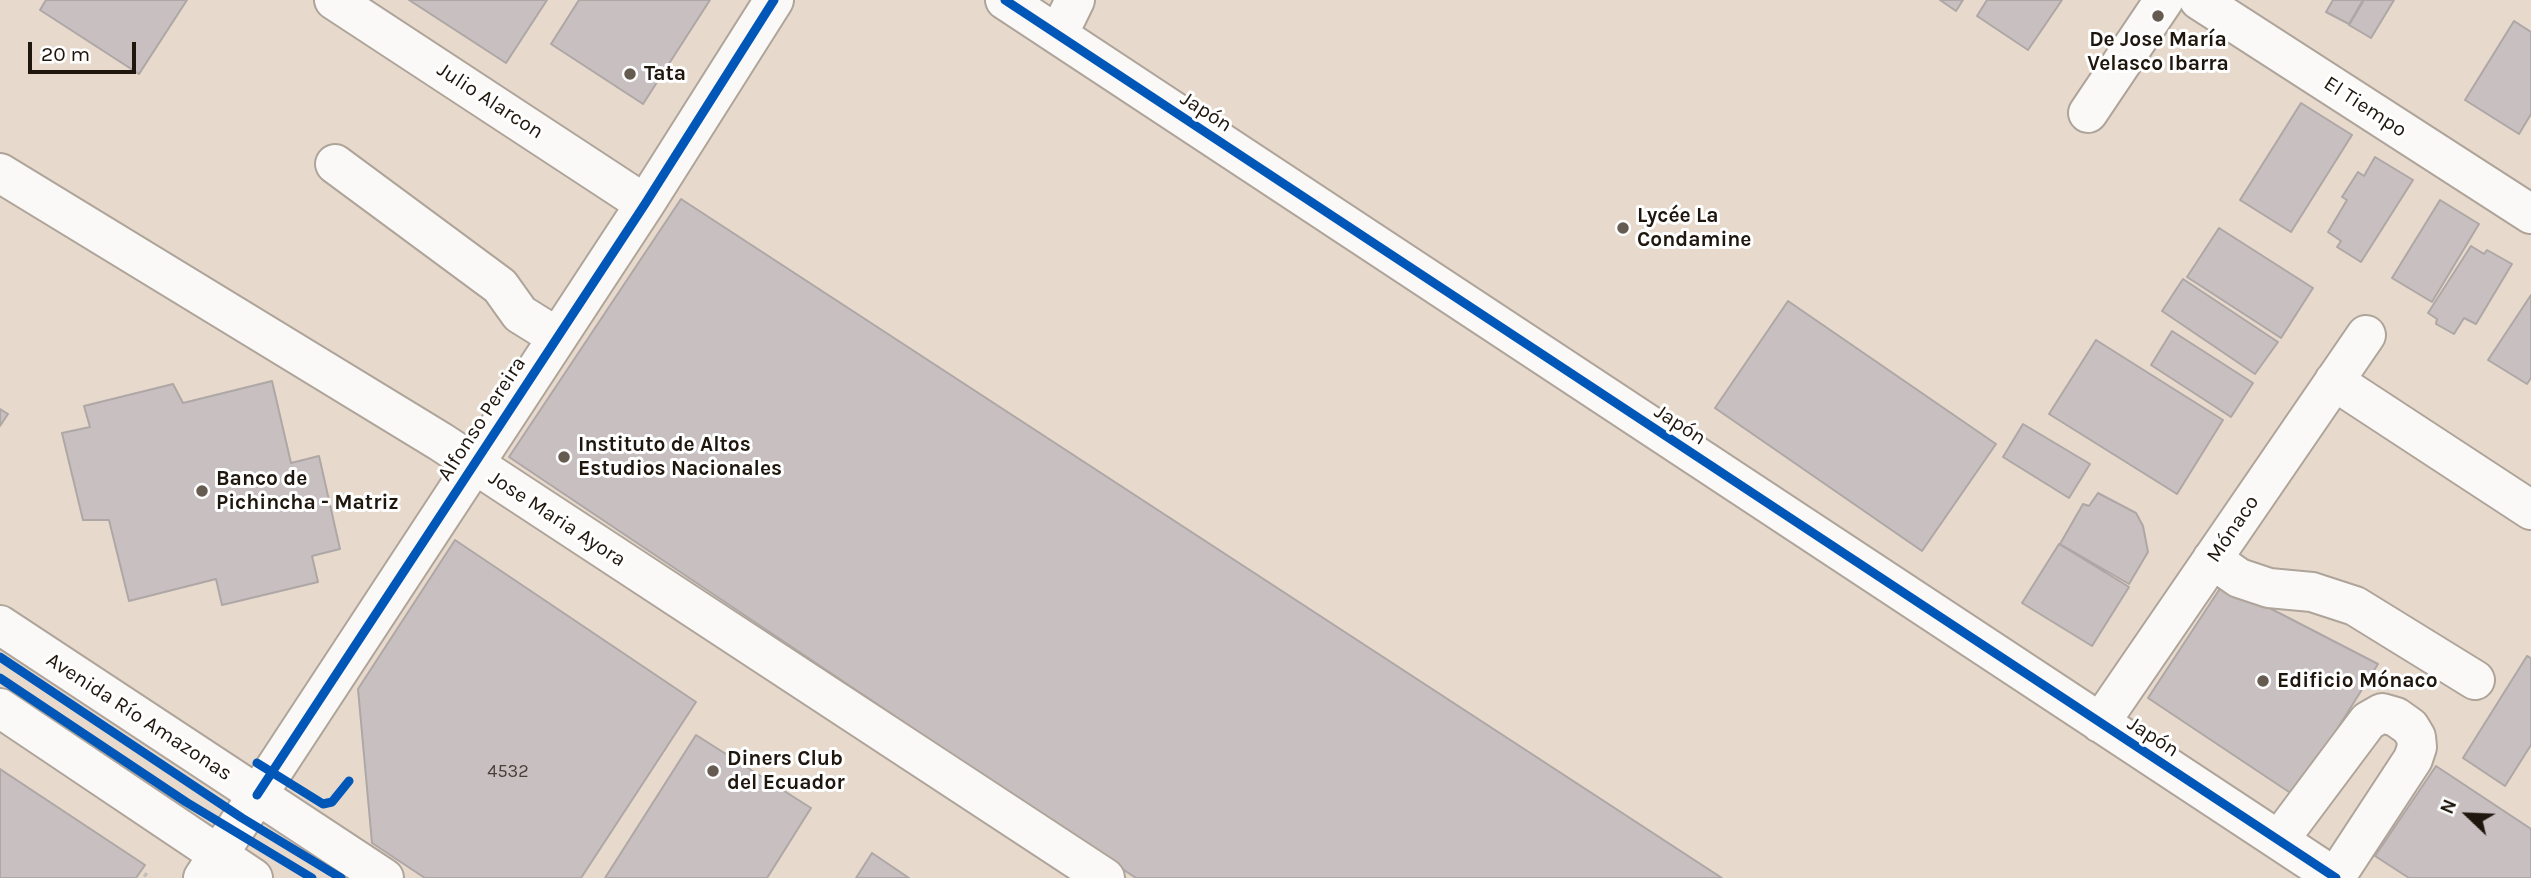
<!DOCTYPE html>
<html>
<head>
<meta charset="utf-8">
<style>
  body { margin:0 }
  #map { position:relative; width:2531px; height:878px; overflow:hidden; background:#e7dacc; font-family:Karla,sans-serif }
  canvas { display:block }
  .north { position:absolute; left:2433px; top:780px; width:70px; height:70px; -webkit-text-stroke:5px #fff; paint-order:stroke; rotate:293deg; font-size:19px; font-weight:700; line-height:28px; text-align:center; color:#1f160d }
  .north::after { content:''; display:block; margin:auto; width:24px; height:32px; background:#1f160d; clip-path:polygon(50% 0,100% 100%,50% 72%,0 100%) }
  .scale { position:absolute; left:28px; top:42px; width:108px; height:32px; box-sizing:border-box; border:4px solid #1f160d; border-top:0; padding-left:9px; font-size:21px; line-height:24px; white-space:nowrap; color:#1f160d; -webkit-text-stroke:5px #fff; paint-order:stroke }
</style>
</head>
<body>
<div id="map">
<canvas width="2531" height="878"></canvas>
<div class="north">N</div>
<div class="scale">20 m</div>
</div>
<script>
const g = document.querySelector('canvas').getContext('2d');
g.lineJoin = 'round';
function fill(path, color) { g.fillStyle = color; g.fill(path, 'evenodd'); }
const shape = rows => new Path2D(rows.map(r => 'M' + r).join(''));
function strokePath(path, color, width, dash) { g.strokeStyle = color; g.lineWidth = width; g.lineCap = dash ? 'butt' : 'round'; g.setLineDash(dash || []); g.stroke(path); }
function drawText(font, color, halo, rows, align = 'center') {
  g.font = font + ' Karla,sans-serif'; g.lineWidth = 6; g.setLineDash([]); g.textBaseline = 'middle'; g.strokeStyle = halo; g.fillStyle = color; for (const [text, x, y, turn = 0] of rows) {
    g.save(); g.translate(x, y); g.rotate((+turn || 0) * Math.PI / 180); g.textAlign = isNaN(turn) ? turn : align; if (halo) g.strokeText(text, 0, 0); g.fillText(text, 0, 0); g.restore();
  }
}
const building = shape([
  [46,0,187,0,139,74,40,10,46,0],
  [409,0,547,0,506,63,409,0],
  [579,0,710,0,643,104,551,44,579,0],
  [1940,0,1963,0,1956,11,1940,0],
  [1987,0,2062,0,2028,50,1977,16,1987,0],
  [2333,0,2363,0,2349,24,2326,12,2333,0],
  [2364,0,2394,0,2371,38,2349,25,2364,0],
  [2514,21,2531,32,2531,114,2519,134,2465,100,2514,21],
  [2301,103,2352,135,2291,232,2240,200,2301,103],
  [2375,157,2413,180,2361,262,2337,247,2341,241,2328,232,2347,200,2342,197,2358,172,2364,176,2375,157],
  [681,199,1722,878,1136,878,509,457,681,199],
  [2440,200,2479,224,2432,302,2392,278,2440,200],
  [2219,228,2313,288,2281,338,2187,277,2219,228],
  [2471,246,2484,254,2487,250,2512,264,2476,324,2464,318,2454,334,2436,324,2437,319,2428,313,2471,246],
  [2183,279,2278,342,2255,374,2162,311,2183,279],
  [2531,295,2531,378,2527,384,2488,360,2531,295],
  [1788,301,1996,444,1922,551,1715,408,1788,301],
  [2172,331,2253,383,2231,417,2151,365,2172,331],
  [2096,340,2223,420,2177,494,2049,414,2096,340],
  [272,381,291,463,319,456,340,549,312,556,318,582,222,605,216,579,129,601,109,520,83,520,62,433,90,427,84,406,173,384,183,403,272,381],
  [0,409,8,414,0,426,0,409],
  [2023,424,2090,464,2069,498,2003,457,2023,424],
  [2098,493,2136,513,2143,526,2148,552,2129,584,2060,544,2083,504,2089,506,2098,493],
  [455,540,696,702,581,878,425,878,372,843,358,689,455,540],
  [2059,544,2129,587,2092,646,2022,603,2059,544],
  [2223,584,2378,664,2295,796,2148,698,2223,584],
  [2527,656,2531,658,2531,745,2505,786,2463,758,2527,656],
  [696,735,811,808,767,878,605,878,696,735],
  [2436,766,2531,829,2531,878,2409,878,2375,856,2436,766],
  [0,769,145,865,136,878,0,878,0,769],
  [872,853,909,878,856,878,872,853]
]);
fill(building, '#c8c0c0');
strokePath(building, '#aea7a6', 2);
const minor = shape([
  [334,0,645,204],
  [1005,0,2336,878],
  [2199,0,2531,214],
  [1058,35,1075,0],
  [2088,113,2164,0],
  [335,164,500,286,520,314,557,337],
  [0,173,441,442,1105,878],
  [2334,381,2531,510],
  [2212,559,2239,578,2269,588,2312,592,2355,606,2475,680],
  [2100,723,2366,335],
  [2279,840,2368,721,2382,713,2396,717,2410,727,2416,737,2417,747,2413,759,2335,878],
  [203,878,645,204,774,0]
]);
const major = shape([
  [0,625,384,878],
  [0,708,253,878]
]);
strokePath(minor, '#aea499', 42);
strokePath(major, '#aea499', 42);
strokePath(shape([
  [144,874,150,878]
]), '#c4beb9', 4.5, [3.5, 3.5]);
strokePath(minor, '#fbf9f7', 38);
strokePath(major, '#fbf9f7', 38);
strokePath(shape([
  [1005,0,2336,878],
  [0,657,242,818,341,878],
  [0,678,186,802,312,878],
  [257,763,323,804,332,802,349,781],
  [257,795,645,204,774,0]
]), '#0057b8', 9);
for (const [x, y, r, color] of [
  [2158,16,7,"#655b50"],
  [630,74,7,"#655b50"],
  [1623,228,7,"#655b50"],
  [564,457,7,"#655b50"],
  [202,491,7,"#655b50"],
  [2263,681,7,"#655b50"],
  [713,771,7,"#655b50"]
]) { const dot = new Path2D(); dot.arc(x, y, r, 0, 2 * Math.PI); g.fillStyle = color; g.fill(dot); strokePath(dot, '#fff', 2.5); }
drawText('18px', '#49403a', null, [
  ["4532",508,772]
]);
drawText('bold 21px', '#1f160d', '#fff', [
  ["De Jose María",2158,40,"center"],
  ["Velasco Ibarra",2158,64,"center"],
  ["Tata",644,74],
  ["Lycée La",1637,216],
  ["Condamine",1637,240],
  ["Instituto de Altos",578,445],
  ["Estudios Nacionales",578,469],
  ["Banco de",216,479],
  ["Pichincha - Matriz",216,503],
  ["Edificio Mónaco",2277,681],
  ["Diners Club",727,759],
  ["del Ecuador",727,783]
], 'left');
drawText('21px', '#1f160d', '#fff', [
  ["Julio Alarcon",490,101,33],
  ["El Tiempo",2365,107,33],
  ["Japón",1206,112,33],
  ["Alfonso Pereira",482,419,-57],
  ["Japón",1680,425,33],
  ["Jose Maria Ayora",557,519,33],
  ["Mónaco",2233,529,-56],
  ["Avenida Río Amazonas",139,717,33],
  ["Japón",2153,737,33]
]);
</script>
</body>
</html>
